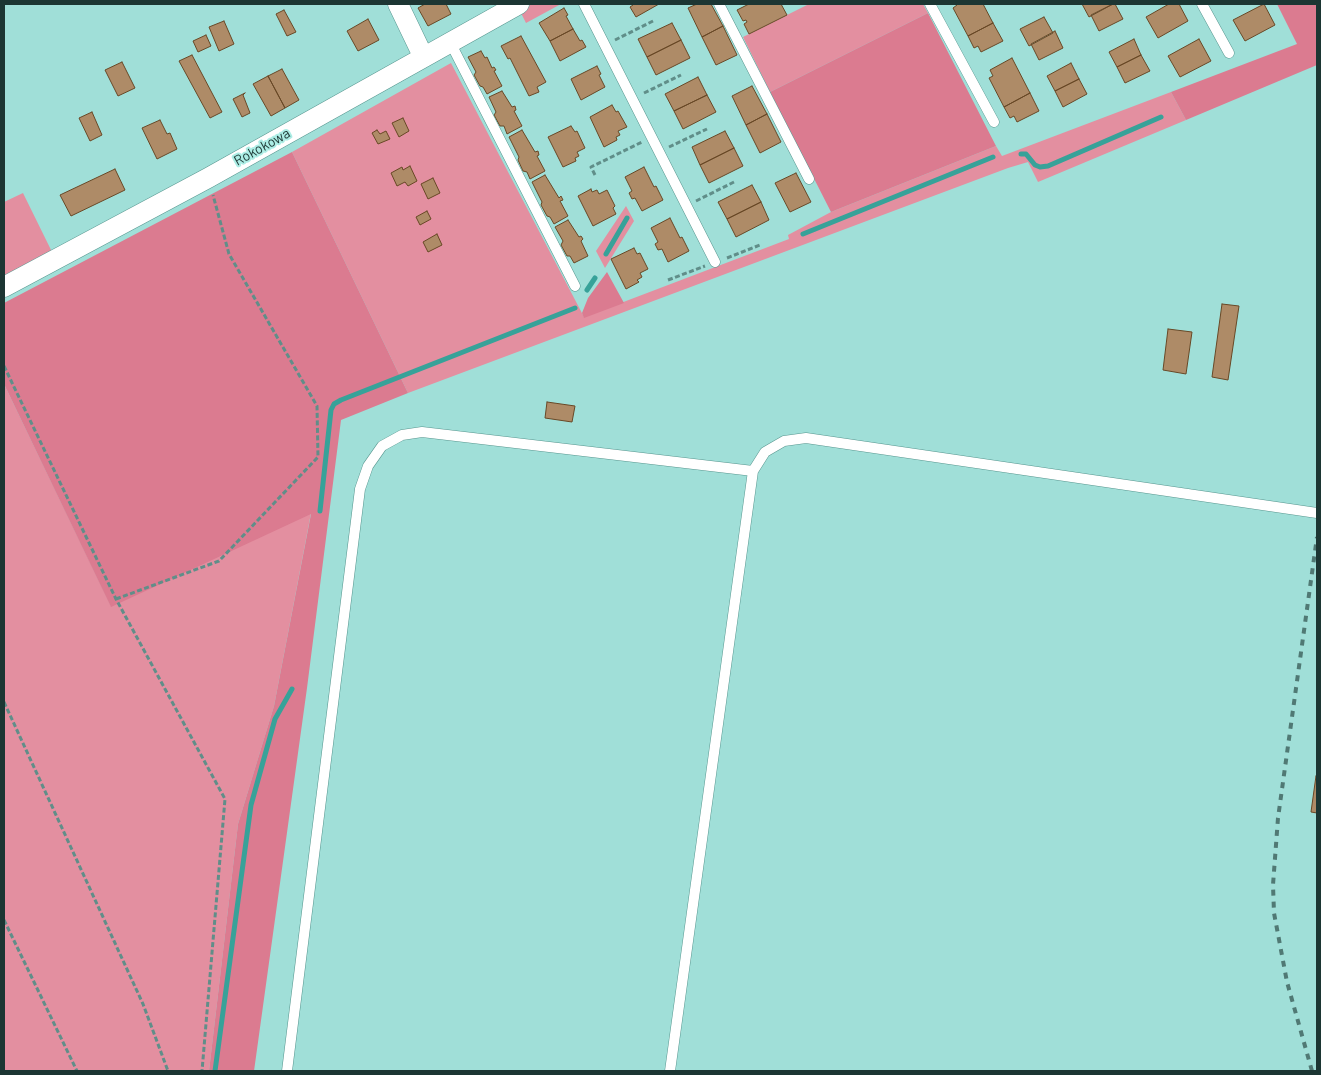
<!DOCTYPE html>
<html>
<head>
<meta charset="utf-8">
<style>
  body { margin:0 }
  #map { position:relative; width:1321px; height:1075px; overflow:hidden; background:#a0dfd8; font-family:Barlow,sans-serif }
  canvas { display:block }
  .frame { position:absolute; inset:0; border:5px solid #1c3633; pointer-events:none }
</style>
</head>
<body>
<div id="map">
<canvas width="1321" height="1075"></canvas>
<div class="frame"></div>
</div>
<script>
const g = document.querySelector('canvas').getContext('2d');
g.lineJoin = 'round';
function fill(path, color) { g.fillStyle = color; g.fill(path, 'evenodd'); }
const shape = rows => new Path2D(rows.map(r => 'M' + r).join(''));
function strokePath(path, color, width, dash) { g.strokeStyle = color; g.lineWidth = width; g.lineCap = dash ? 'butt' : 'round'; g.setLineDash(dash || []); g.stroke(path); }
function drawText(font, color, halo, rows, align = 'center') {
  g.font = font + ' Barlow,sans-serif'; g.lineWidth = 4; g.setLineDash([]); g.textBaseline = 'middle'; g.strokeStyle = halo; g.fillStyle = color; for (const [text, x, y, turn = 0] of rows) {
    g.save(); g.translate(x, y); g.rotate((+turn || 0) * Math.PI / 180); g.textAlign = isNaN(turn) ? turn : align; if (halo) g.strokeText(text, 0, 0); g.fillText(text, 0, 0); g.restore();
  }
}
fill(shape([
  [532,4,561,4,526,23,520,11],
  [809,4,923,4,928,13,770,92,743,37],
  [451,63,584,317,789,239,788,235,831,212,996,146,1002,156,1171,92,1186,120,1038,182,1028,162,1008,168,408,393,292,152],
  [23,193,53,254,4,280,4,202],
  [626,206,634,221,605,268,596,251],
  [4,384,111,606,311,513,274,706,238,824,209,1071,4,1071]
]), '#e38fa0');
fill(shape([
  [1277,4,1317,4,1317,65,1186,120,1171,92,1297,44],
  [928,13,996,146,831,212,770,92],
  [292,152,408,393,341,420,307,688,254,1071,209,1071,238,824,274,706,311,514,111,607,4,384,4,303],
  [607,272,624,303,584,318,582,313,588,298]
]), '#db7b90');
strokePath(shape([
  [1021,154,1026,154,1035,165,1040,167,1048,166,1161,117],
  [803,234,993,157],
  [606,254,627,218],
  [587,290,595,278],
  [320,511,331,410,334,404,341,400,575,308],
  [215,1071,251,805,275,719,292,689]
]), '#37a299', 5);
const building = shape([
  [425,4,446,4,451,14,428,26,418,8,425,4],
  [633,4,659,4,636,17,630,7,633,5,633,4],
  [697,4,711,4,723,26,702,37,688,8,697,4],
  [749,4,781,4,787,15,749,34,744,24,747,22,746,20,743,21,737,10,749,4],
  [956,4,983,4,993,23,968,36,953,8,957,5,956,4],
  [1082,4,1113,4,1089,17,1082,4],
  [1113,4,1115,4,1123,19,1099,31,1091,15,1113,4],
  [1169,4,1179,4,1188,21,1158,38,1146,17,1169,4],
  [1264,4,1275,25,1245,41,1233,20,1264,4],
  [564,8,568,15,566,16,573,29,550,41,539,23,564,8],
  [284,10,296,32,287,36,276,14,284,10],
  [1044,17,1053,33,1029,46,1020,29,1044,17],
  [368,19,379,40,358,51,347,31,368,19],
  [224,21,234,44,219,51,209,27,224,21],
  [672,23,681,40,647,57,638,39,672,23],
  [993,23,1003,41,981,52,978,46,974,48,968,36,993,23],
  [723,26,737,55,716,65,702,37,723,26],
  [573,29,580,41,582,40,586,47,560,61,550,41,573,29],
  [1055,31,1063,48,1039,60,1031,44,1055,31],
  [206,35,211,46,198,52,193,41,206,35],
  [521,36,546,82,537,87,539,92,529,96,510,58,508,59,501,46,521,36],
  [1134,39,1141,55,1117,67,1109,52,1134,39],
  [1199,39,1211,61,1180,77,1168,56,1199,39],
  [681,40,690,58,656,75,647,57,681,40],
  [481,51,485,58,487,57,492,68,494,67,496,70,494,71,502,86,487,94,483,87,480,86,474,75,476,72,468,57,481,51],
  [192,55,222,112,210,118,179,61,192,55],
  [1141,55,1150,71,1125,83,1117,67,1141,55],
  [1012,58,1030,93,1004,107,989,78,993,76,990,70,1012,58],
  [122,62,135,88,118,96,105,70,122,62],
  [1071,63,1079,79,1055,91,1047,76,1071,63],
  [597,66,601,74,599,75,605,87,581,100,571,79,597,66],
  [282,69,299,100,285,108,268,76,282,69],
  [268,76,285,108,271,116,253,84,268,76],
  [698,77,707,95,674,111,665,94,698,77],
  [1079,79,1087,94,1063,107,1055,91,1079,79],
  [752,86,767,114,746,125,732,96,752,86],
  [502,91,512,107,515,106,516,110,514,111,522,126,507,134,504,126,500,126,494,115,496,112,489,97,502,91],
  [245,93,243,95,250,113,242,117,233,99,245,93],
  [1030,93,1039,111,1017,122,1014,116,1010,118,1004,107,1030,93],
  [707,95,716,112,683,129,674,111,707,95],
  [612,105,616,112,618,111,627,127,618,131,620,135,616,137,617,140,604,147,590,117,612,105],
  [92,112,102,135,90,141,79,118,92,112],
  [767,114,781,142,760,153,746,125,767,114],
  [403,118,409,131,399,137,392,123,403,118],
  [160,120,167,134,170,133,177,149,157,159,142,128,160,120],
  [571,126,575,132,577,131,585,148,577,152,579,156,575,158,576,161,563,167,548,137,571,126],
  [377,130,380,134,386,131,390,139,378,144,372,133,377,130],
  [522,130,535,152,538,151,539,155,537,156,545,171,530,179,527,172,523,171,518,160,519,157,509,137,522,130],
  [725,131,734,148,700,165,692,147,725,131],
  [734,148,743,166,709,183,700,165,734,148],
  [410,166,417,181,408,186,405,182,397,186,391,173,402,167,403,170,410,166],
  [644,167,654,187,656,186,663,200,642,211,635,198,632,199,629,193,632,191,625,177,644,167],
  [115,169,125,190,71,216,60,195,115,169],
  [796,173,811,202,790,212,775,183,796,173],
  [545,175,559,198,561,196,563,200,560,201,568,216,554,224,550,217,547,216,541,205,542,202,532,182,545,175],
  [433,178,440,193,428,199,421,184,433,178],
  [752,185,761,202,727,219,718,202,752,185],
  [591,189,592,192,597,190,599,194,607,190,615,206,613,208,616,214,593,226,578,196,591,189],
  [761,202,769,220,736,237,727,219,761,202],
  [427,211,431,219,420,225,416,217,427,211],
  [670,218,680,238,682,237,689,251,668,262,662,249,658,250,655,244,658,242,651,228,670,218],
  [568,220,579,237,581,236,583,239,581,241,588,256,574,263,570,256,567,256,561,245,563,241,555,227,568,220],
  [437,234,442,245,428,252,423,242,437,234],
  [634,248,637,254,640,253,648,269,640,273,642,277,637,280,639,282,626,289,611,259,634,248],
  [1222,304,1239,306,1228,380,1212,377,1222,304],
  [1168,329,1192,332,1186,374,1163,370,1168,329],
  [547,402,575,406,572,422,545,418,547,402],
  [1316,776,1317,776,1317,813,1311,812,1316,776]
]);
fill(building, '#ae8b67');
strokePath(building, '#684826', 1);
const service = shape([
  [584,4,715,262],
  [719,4,809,179],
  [930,4,994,122],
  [1202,4,1229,53],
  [450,42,575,286],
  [287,1071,360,489,368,466,382,446,402,435,422,432,753,471],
  [670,1071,753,471,765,452,784,441,806,438,1317,513]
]);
const minor = shape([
  [398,4,423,56],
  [4,287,208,178,519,4]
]);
strokePath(service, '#57968f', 11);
strokePath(minor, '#57968f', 21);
strokePath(shape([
  [615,40,655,20],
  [644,93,681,75],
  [669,147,707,129],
  [595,175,591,167,642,142],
  [696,201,734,182],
  [727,258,760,245],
  [668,280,705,266],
  [4,366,116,599,225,799,202,1071],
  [116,599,219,561,318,457,317,406,229,254,213,195],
  [4,702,143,1004,168,1071],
  [4,920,77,1071]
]), '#608e89', 3, [5, 2.5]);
strokePath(service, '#fff', 10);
strokePath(minor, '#fff', 20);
strokePath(shape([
  [1312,1071,1287,982,1274,913,1273,885,1278,818,1317,537]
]), '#507974', 4, [6, 6]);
drawText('14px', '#1c3633', '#acede5', [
  ["Rokokowa",262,147,-29]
]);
</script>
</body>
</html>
